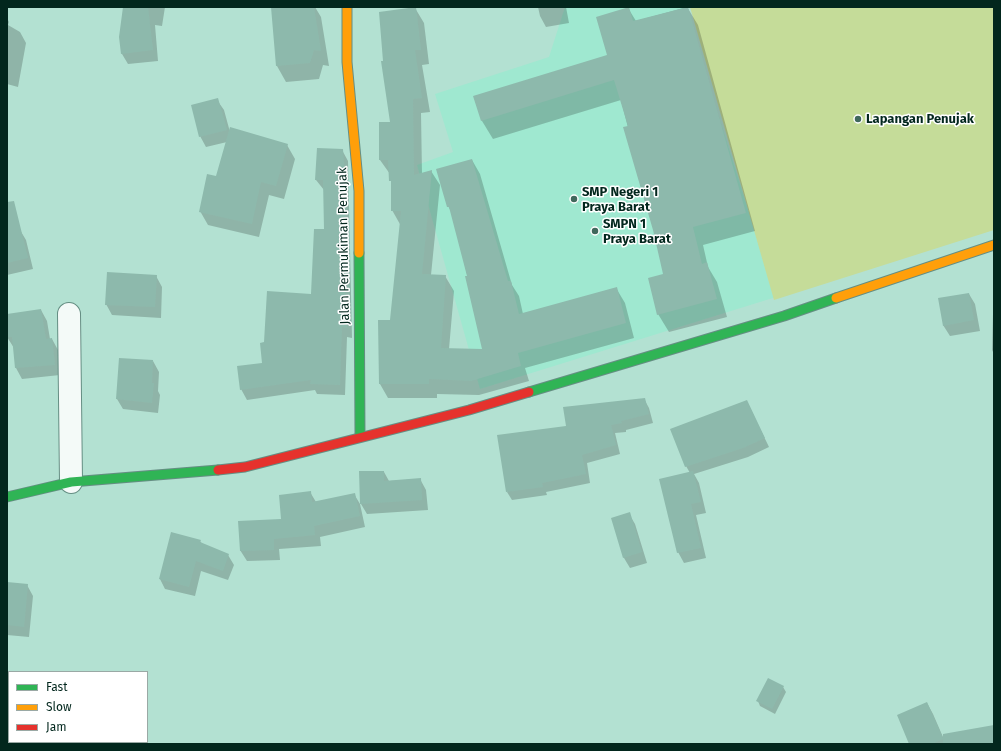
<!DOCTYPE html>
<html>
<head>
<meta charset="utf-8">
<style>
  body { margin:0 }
  #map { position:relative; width:1001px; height:751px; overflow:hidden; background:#b3e1d2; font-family:"Fira Sans",sans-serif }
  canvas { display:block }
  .frame { position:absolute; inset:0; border:8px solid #02271d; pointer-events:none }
  .legend { position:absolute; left:8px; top:671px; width:140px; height:72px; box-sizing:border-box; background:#fff; border:1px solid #9aa9a5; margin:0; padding:5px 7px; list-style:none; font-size:12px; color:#02271d }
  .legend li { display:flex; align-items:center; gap:8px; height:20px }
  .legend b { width:20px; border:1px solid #9aa9a5 }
</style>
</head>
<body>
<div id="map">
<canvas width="1001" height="751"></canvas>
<div class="frame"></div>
<ul class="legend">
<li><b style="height:5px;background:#30b455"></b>Fast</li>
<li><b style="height:5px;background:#ff9f0a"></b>Slow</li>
<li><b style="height:5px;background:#e5322d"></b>Jam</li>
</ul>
</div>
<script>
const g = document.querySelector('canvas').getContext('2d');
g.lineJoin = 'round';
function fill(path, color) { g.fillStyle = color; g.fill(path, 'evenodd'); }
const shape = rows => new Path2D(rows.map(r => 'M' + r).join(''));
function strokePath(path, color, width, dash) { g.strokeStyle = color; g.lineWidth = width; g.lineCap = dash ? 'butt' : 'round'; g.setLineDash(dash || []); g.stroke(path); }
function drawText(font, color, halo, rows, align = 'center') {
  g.font = font + ' "Fira Sans",sans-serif'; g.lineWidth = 3; g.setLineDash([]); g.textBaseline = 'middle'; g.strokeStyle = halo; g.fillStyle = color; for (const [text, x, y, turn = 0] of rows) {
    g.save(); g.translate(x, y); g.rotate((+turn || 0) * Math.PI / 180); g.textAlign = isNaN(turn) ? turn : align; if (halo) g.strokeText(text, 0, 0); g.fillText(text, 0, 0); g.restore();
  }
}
fill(shape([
  [565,7,684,7,776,297,480,389,417,165,453,152,435,94,549,57]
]), '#9fe8d0');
fill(shape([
  [690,7,994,7,994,230,774,300]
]), '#c5dc99');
fill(shape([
  [124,7,165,7,162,26,155,25,158,61,128,64,122,54],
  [272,7,315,7,321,17,329,66,323,65,319,79,286,82,277,66],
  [538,7,566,7,569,23,546,27,540,16],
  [687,7,698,25,755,231,703,245,708,267,717,282,727,317,669,332,658,314,665,275,621,100,493,139,482,121,475,97,608,56,628,8,636,21],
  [415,8,424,23,429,64,422,65,430,112,421,113,422,174,431,171,440,185,431,275,445,276,454,291,449,349,484,350,468,278,452,213,448,206,472,160,480,174,512,285,519,296,523,314,616,288,625,303,634,338,525,368,529,381,479,395,437,394,437,398,388,398,380,384,391,321,401,226,392,210,392,185,390,174,380,160,392,123],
  [7,18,9,22,8,25,20,32,26,43,18,87,7,84],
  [217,100,224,110,230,132,287,145,295,159,284,199,269,195,259,237,208,225,200,211,217,177,227,142,206,147,200,136],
  [342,150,348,161,352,338,347,337,345,395,317,394,315,390,247,400,241,389,263,363,265,343,312,296,325,230,324,190,316,180],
  [20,230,26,240,33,269,7,275,7,233],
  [156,276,162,287,161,318,112,315,106,304],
  [969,294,975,304,980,331,950,336,943,325],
  [41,310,47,321,50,339,52,339,58,350,60,375,22,379,16,368,14,348,7,337,7,315],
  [993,314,994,314,994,354,992,350],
  [153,361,159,372,158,391,160,395,158,413,123,409,117,399],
  [644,399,649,408,653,423,626,430,626,432,615,433,620,454,587,463,590,483,546,492,547,495,512,500,507,492,567,426],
  [751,410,769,447,748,457,694,474,699,483,706,513,696,515,706,558,684,563,678,552,690,473,686,466],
  [384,472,389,481,420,479,426,490,428,510,367,514,361,504],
  [310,492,316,502,354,494,360,504,365,527,320,537,321,546,279,549,280,560,247,561,240,550,282,520],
  [629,514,635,524,647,563,630,568,624,558,612,519],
  [200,541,203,545,228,555,234,565,228,580,201,571,195,596,165,589,160,579],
  [7,583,27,585,33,596,29,637,7,635],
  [783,687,786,692,775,714,760,706,758,701],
  [927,703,933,714,946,744,910,744],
  [95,742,131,742,132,744,95,744]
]), '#0003');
fill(shape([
  [123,7,148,7,153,50,121,54,119,37],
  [271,7,314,7,321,51,314,50,310,63,276,66],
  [416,7,421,50,415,50,422,98,413,99,414,175,432,170,422,274,446,275,441,348,482,349,465,276,467,276,449,207,447,207,436,169,472,159,508,281,511,281,519,314,617,287,626,323,518,353,521,366,471,381,429,379,429,384,379,384,378,320,390,320,401,211,391,211,391,181,389,181,388,160,379,160,379,122,390,122,381,61,383,61,379,12],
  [629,7,633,21,688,7,746,213,693,227,702,264,707,262,717,299,657,315,648,278,663,274,653,230,623,127,628,126,614,80,481,121,473,96,607,55,596,17],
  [218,98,227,130,199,137,191,105],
  [230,127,288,144,276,186,261,182,252,224,199,212,207,174,216,176],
  [317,148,343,149,346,192,345,302,347,302,347,328,342,327,340,385,310,384,311,380,240,390,237,366,262,363,260,343,264,342,267,291,311,294,314,229,324,229,323,180,315,180],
  [14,201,28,258,7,263,7,202],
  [107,272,157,275,155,307,105,305],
  [969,293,974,320,943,326,938,298],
  [41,309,46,339,52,338,55,365,15,368,12,337,7,337,7,314],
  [119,358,153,360,152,383,154,383,152,403,116,399],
  [645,398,649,414,621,421,622,423,611,425,616,445,582,455,586,474,542,483,543,487,506,492,497,435,566,426,563,407],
  [747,400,765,438,743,448,685,467,670,429],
  [359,471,384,471,384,481,421,478,422,500,360,504],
  [693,471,701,502,691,504,701,548,677,553,659,479],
  [311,491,312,502,355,493,360,516,314,526,315,535,274,539,274,550,240,551,238,521,281,519,279,495],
  [630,512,642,552,623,558,611,518],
  [171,532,201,540,200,542,229,554,223,571,196,561,189,587,159,579],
  [7,582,28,584,24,627,7,625],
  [768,678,784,686,772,709,756,701],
  [927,702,943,738,943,734,994,725,994,744,943,744,943,739,932,744,909,744,897,715]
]), '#8db9ac');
const street = shape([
  [69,314,71,482]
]);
const fast = shape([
  [359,253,360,437],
  [529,392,784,316,836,298],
  [7,497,71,482,218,470]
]);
const slow = shape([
  [347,7,347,62,359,191,359,253],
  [836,298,994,245]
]);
const jam = shape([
  [218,470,245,467,469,410,529,392]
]);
strokePath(street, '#658e83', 24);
strokePath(fast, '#658e83', 11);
strokePath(slow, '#658e83', 11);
strokePath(jam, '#658e83', 11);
strokePath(street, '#f4faf8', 22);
strokePath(fast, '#30b455', 9);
strokePath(slow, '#ff9f0a', 9);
strokePath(jam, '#e5322d', 9);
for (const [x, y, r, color] of [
  [858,119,4,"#40685c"],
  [574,199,4,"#40685c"],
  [595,231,4,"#40685c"]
]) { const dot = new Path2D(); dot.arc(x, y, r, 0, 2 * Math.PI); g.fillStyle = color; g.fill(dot); strokePath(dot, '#fff', 1.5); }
drawText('bold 13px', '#02271d', '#fff', [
  ["Lapangan Penujak",866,119],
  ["SMP Negeri 1",582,192],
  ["Praya Barat",582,207],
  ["SMPN 1",603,224],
  ["Praya Barat",603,239]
], 'left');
drawText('13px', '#02271d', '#fff', [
  ["Jalan Permukiman Penujak",344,246,-91]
]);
</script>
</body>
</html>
